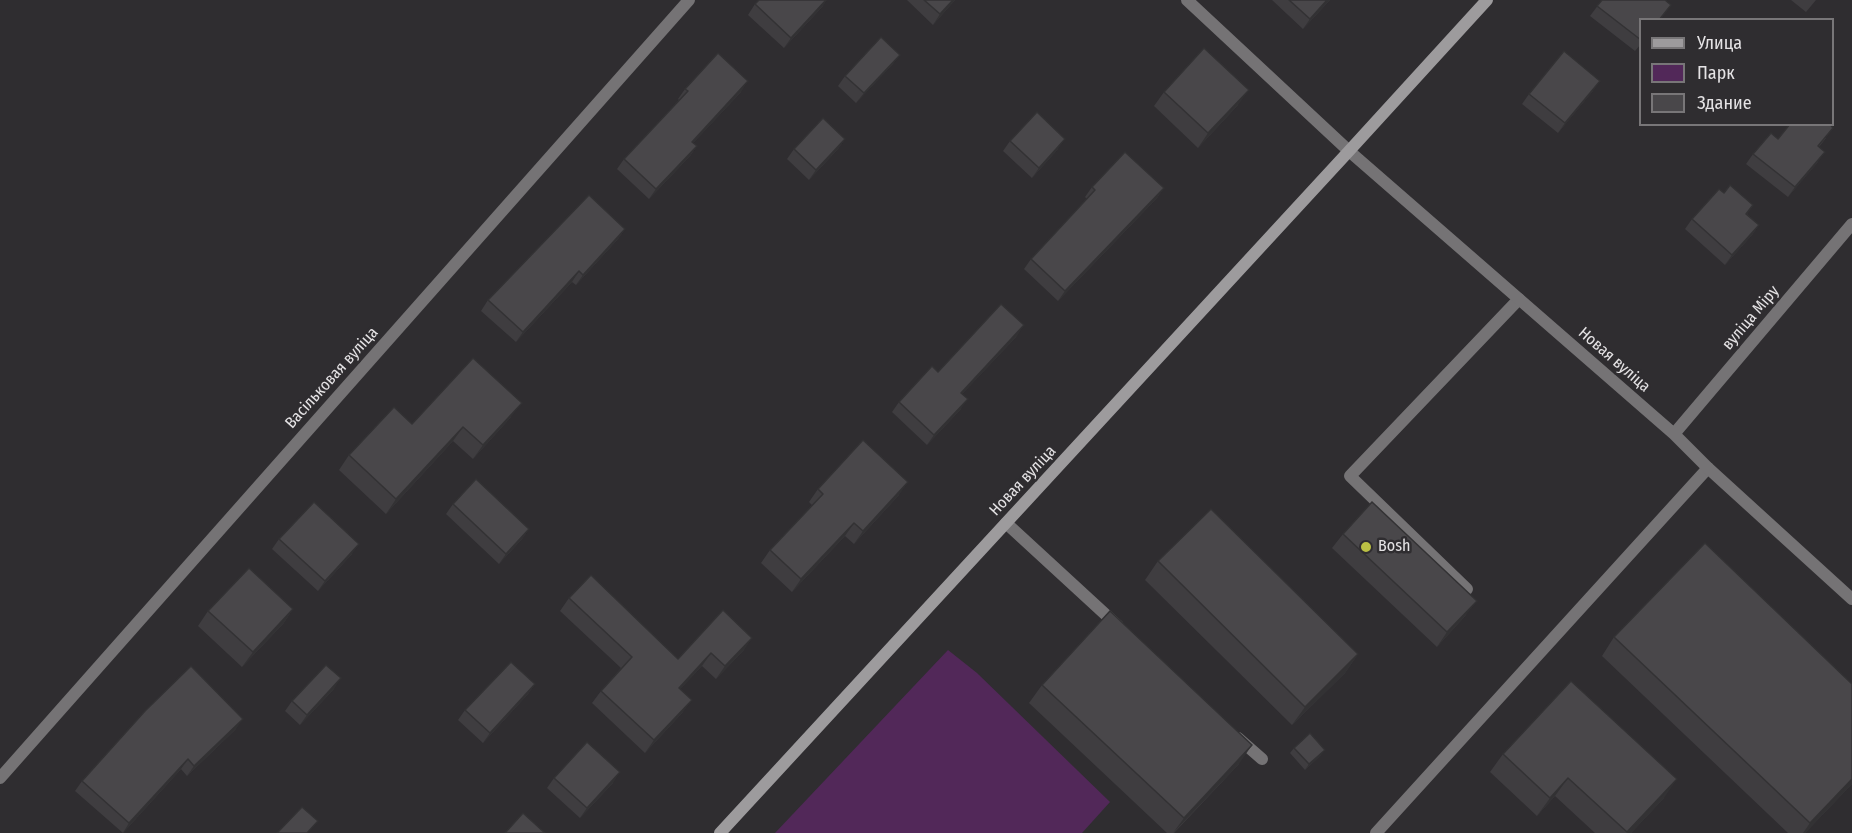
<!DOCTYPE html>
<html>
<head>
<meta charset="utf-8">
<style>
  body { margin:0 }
  #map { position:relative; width:1852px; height:833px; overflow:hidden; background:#2f2d30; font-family:"Fira Sans Condensed",sans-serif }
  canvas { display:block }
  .legend { position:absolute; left:1639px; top:18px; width:195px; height:108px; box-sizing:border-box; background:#2f2d30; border:2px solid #787678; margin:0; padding:8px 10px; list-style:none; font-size:18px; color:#e5e3e5 }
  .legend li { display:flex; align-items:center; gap:12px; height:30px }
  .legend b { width:30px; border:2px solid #787678 }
</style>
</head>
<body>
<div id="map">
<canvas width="1852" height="833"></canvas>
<ul class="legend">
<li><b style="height:8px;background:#9d9b9d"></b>Улица</li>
<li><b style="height:16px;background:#522859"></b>Парк</li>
<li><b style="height:16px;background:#49474a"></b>Здание</li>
</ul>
</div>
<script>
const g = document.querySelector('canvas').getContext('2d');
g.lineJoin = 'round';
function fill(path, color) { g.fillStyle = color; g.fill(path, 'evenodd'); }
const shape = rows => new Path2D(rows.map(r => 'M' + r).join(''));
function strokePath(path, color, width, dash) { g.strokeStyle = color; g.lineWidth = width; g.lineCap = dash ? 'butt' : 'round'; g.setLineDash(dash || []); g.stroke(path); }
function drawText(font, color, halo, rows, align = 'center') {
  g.font = font + ' "Fira Sans Condensed",sans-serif'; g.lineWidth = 5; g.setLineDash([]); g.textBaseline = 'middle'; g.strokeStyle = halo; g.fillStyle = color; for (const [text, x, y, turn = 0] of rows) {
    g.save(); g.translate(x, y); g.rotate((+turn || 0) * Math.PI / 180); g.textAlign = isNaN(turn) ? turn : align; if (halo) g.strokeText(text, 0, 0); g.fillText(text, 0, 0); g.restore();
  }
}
fill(shape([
  [948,650,977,673,1110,802,1082,833,775,833]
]), '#522859');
strokePath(shape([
  [1006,523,1118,626],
  [1467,589,1350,476,1519,299],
  [1238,738,1262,759],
  [1376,833,1708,468]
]), '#757375', 12);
strokePath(shape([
  [1187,0,1349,151,1674,434,1708,468,1852,599],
  [1674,434,1852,224],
  [0,778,689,0]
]), '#757375', 12);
strokePath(shape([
  [720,833,1349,151,1487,0]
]), '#9d9b9d', 12);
fill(shape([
  [907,0,955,0,933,25],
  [1272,0,1330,0,1303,29],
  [1602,0,1641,20,1641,44,1635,51,1590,16],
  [1791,0,1816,0,1806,12],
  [755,4,823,6,784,48,748,15],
  [900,55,892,65,856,103,838,86,845,76],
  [685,89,741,92,693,143,697,146,690,156,649,199,617,169,624,159,679,100,678,99],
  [1593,91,1558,133,1522,104,1529,94],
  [1164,92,1238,105,1198,148,1154,106],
  [1826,138,1819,147,1818,162,1788,197,1746,164,1753,154,1778,139],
  [845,139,838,149,809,180,787,159,794,149],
  [1010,141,1058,149,1032,178,1003,151],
  [1092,187,1164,188,1157,198,1058,301,1024,269,1031,259,1087,199,1085,197],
  [1724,193,1753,205,1747,214,1759,225,1752,235,1725,265,1685,229,1692,219],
  [625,229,618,239,576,285,572,282,516,342,481,311,488,300],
  [1017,336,962,394,961,409,927,445,892,412,899,402,938,372],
  [511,417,473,459,453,441,386,514,339,470,349,455,412,424],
  [818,489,899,495,854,544,845,536,792,592,761,563,770,550,812,505,809,502],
  [453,504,529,529,522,539,499,564,446,514],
  [1343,534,1466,615,1437,647,1332,548],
  [279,539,352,554,318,591,272,549],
  [1158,561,1358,654,1345,673,1292,725,1145,580],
  [569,598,678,659,723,610,744,650,716,679,702,666,680,689,683,712,645,753,592,703,601,691,621,668,560,611],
  [293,609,283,624,242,667,198,626,208,611],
  [1614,637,1852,684,1852,784,1805,833,1788,833,1602,656],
  [535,684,528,694,483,743,458,720,465,710],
  [1042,685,1239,764,1174,833,1167,833,1029,703],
  [334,689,300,725,285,711,292,701],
  [236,729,187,776,181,769,123,833,75,791,82,781],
  [1294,748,1321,755,1305,770,1290,753],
  [1503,754,1664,798,1631,833,1595,833,1555,796,1537,816,1490,772],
  [554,778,613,783,580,818,547,788]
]), '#3f3d40');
fill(shape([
  [826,0,827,0,823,6,784,48,791,38],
  [953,0,955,0,933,25,940,14],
  [1327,0,1330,0,1303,29,1310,19],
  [900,55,892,65,856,103,864,93],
  [748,81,741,92,685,152,692,142],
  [1600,81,1593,91,1558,133,1565,123],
  [1249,90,1238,105,1198,148,1208,133],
  [845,139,838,149,809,180,816,170],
  [1065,139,1058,149,1032,178,1039,168],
  [697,146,690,156,649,199,656,189],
  [1825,152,1818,162,1788,197,1795,187],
  [1164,188,1157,198,1058,301,1065,291],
  [1759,225,1752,235,1725,265,1732,255],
  [625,229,618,239,576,285,583,275],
  [579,271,572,282,516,342,523,332],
  [1024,325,1017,336,954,403,961,393],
  [968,399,961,409,927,445,934,435],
  [522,403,511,417,473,459,483,445],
  [463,427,453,441,386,514,396,499],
  [908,482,899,495,854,544,863,531],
  [854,523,845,536,792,592,801,579],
  [529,529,522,539,499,564,506,554],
  [359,544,352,554,318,591,325,581],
  [1477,601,1466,615,1437,647,1447,632],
  [293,609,283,624,242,667,253,652],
  [752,638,744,650,716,679,725,666],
  [711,653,702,666,670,700,679,688],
  [1358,654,1345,673,1292,725,1305,707],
  [341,678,334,689,300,725,307,715],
  [535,684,528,694,483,743,490,733],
  [692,700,683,712,645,753,654,740],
  [243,719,236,729,187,776,194,766],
  [1252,745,1239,764,1173,833,1184,818],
  [1325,750,1321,755,1305,770,1309,764],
  [188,759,181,769,123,833,129,823],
  [620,772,613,783,580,818,587,808],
  [1568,778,1555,796,1537,816,1550,798],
  [1677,779,1664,798,1631,833,1627,833],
  [1852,779,1852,784,1805,833,1803,833,1810,823]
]), '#333234');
const building = shape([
  [759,0,826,0,791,38,755,4,759,0],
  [924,0,953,0,940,14,924,0],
  [1289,0,1327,0,1310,19,1289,0],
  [1602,0,1665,0,1671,5,1659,20,1641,20,1641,40,1597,6,1602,0],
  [881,37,900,55,864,93,845,76,881,37],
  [1204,48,1249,90,1208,133,1164,92,1204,48],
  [1564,51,1600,81,1565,123,1529,94,1564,51],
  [718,53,748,81,692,142,697,146,656,189,624,159,688,91,685,89,718,53],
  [1037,112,1065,139,1039,168,1010,141,1037,112],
  [823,118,845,139,816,170,794,149,823,118],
  [1790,124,1830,124,1833,128,1818,146,1825,152,1795,187,1753,154,1771,133,1778,139,1790,124],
  [1125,152,1164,188,1065,291,1031,259,1095,190,1092,187,1125,152],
  [1730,185,1753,205,1746,214,1759,225,1732,255,1692,219,1719,189,1724,193,1730,185],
  [589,195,625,229,583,275,579,271,523,332,488,300,589,195],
  [1001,304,1024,325,961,393,968,399,934,435,899,402,932,366,938,372,1001,304],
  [473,358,522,403,483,445,463,427,396,499,349,455,394,407,412,424,473,358],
  [863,440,908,482,863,531,854,523,801,579,770,550,823,494,818,489,863,440],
  [476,479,529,529,506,554,453,504,476,479],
  [314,502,359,544,325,581,279,539,314,502],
  [1372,502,1477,601,1447,632,1343,534,1372,502],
  [1211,509,1358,654,1305,707,1158,561,1211,509],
  [1705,543,1852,684,1852,779,1810,823,1614,637,1705,543],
  [249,568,293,609,253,652,208,611,249,568],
  [591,575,678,659,723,610,752,638,725,666,711,653,679,688,692,700,654,740,601,691,632,657,569,598,591,575],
  [1110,611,1252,745,1184,818,1042,685,1110,611],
  [511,662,535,684,490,733,465,710,511,662],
  [326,665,341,678,307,715,292,701,326,665],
  [191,666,243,719,194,766,188,759,129,823,82,781,145,711,191,666],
  [1571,681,1677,779,1627,832,1568,778,1550,798,1503,754,1571,681],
  [1310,733,1325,750,1309,764,1294,748,1310,733],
  [587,742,620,772,587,808,554,778,587,742],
  [302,807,318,821,307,833,277,833,302,807],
  [523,813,545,833,505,833,523,813]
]);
fill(building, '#49474a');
strokePath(building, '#333234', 1.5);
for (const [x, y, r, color] of [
  [1366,547,6,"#bbc044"]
]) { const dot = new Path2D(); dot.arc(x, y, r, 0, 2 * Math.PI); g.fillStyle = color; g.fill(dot); strokePath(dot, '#2f2d30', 2); }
drawText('16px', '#e5e3e5', '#2f2d30', [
  ["вуліца Міру",1751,318,-50],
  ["Новая вуліца",1614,360,41],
  ["Васільковая вуліца",332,378,-48],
  ["Новая вуліца",1023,481,-47]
]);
drawText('16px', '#e5e3e5', '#2f2d30', [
  ["Bosh",1378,547]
], 'left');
</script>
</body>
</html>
